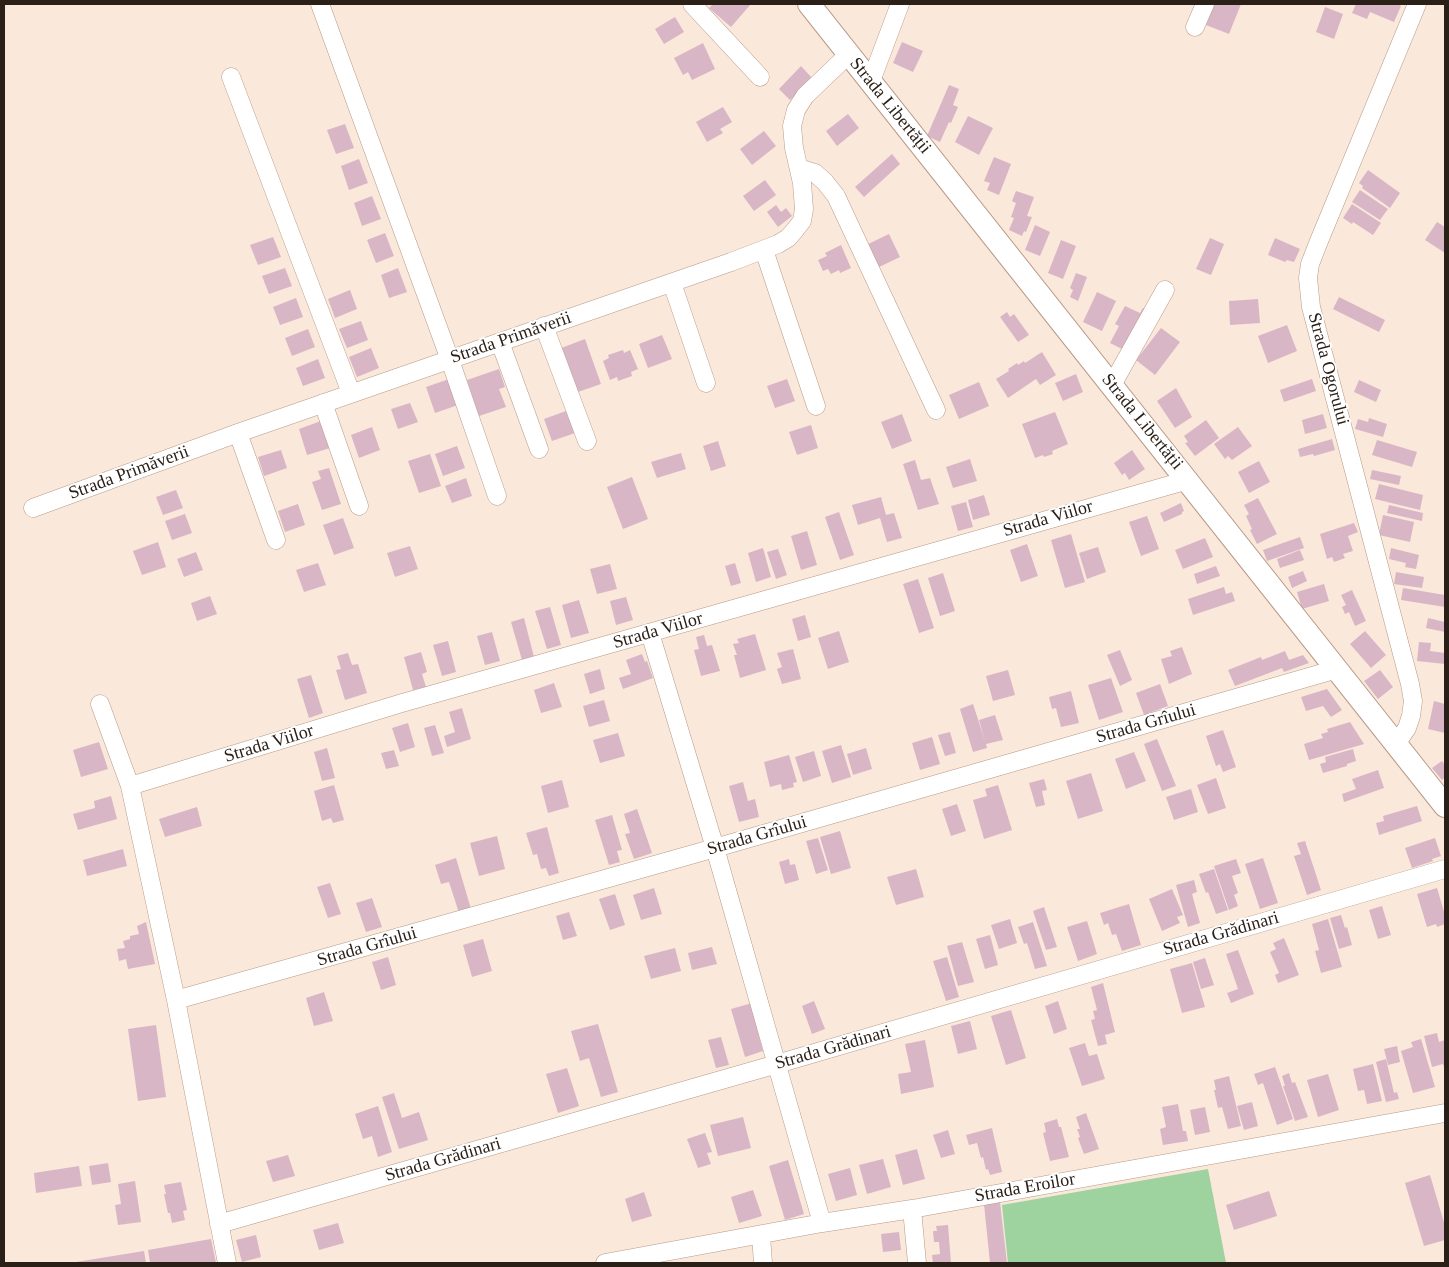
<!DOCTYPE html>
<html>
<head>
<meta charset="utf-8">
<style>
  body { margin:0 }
  #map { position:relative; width:1449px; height:1267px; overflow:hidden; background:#fae8db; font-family:"Times New Roman",serif }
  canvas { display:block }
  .frame { position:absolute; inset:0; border:5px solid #2b2018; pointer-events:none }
</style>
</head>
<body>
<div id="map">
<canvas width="1449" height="1267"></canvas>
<div class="frame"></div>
</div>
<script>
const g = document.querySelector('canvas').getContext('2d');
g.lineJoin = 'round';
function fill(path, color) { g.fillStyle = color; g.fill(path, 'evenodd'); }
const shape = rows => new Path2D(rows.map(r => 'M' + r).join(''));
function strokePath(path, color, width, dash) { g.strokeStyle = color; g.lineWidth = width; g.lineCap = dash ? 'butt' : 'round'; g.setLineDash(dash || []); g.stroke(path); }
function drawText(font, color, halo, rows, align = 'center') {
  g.font = font + ' "Times New Roman",serif'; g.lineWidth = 4; g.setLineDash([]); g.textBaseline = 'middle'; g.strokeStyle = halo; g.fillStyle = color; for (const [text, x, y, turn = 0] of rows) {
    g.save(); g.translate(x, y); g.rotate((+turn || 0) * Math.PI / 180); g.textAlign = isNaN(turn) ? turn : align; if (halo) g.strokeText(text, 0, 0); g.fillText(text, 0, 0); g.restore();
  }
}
fill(shape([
  [1208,1169,1226,1263,1008,1263,1002,1205]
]), '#9ed29f');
fill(shape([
  [713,4,751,4,731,27,709,8],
  [1214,4,1241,4,1229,34,1206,25],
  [1356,4,1397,4,1401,6,1394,22,1370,12,1367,19,1352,13],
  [1325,7,1343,14,1334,39,1316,32],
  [675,17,684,32,664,44,655,29],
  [902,42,923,51,913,72,893,63],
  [703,43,715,69,692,80,688,72,683,75,674,58],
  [801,66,812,78,790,100,779,89],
  [949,85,959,89,953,105,958,107,951,123,949,122,940,142,927,136],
  [723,107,732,122,720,129,723,133,707,142,696,122],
  [848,114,859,128,837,146,826,131],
  [968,116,993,128,979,155,955,142],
  [345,124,354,148,336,154,327,130],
  [764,131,776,146,752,165,740,149],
  [892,154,900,164,864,197,855,187],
  [994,157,1011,164,999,195,987,190,990,183,984,181],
  [359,159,368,183,349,190,341,166],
  [1368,170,1400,193,1390,208,1362,188,1363,186,1359,183],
  [765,180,776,195,754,211,743,196],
  [1360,190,1388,209,1380,220,1352,202],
  [1016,191,1034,197,1027,216,1032,217,1026,232,1024,231,1022,236,1009,230,1014,218,1011,217,1016,203,1012,201],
  [372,196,381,219,362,226,354,203],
  [1352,204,1381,223,1373,235,1353,222,1352,224,1343,218],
  [776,205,781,212,786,208,792,216,778,227,767,212],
  [1437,222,1445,227,1445,253,1425,240],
  [1035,225,1050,232,1040,256,1025,250],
  [385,233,394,256,376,263,367,240],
  [889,234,900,257,875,269,864,246],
  [273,237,281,257,258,265,250,245],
  [1210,238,1224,244,1211,275,1196,269],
  [1275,238,1300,249,1294,262,1287,260,1285,262,1268,255],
  [1061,240,1076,246,1063,279,1048,273],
  [841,245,851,268,840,273,839,270,831,274,828,269,823,271,818,260,827,256,825,253],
  [285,268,292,286,269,294,262,276],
  [398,268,407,292,389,298,381,275],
  [1076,273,1087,277,1078,301,1070,297,1073,290,1070,288],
  [350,290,357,309,335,318,328,299],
  [1097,292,1116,301,1102,331,1083,322],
  [1339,297,1385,320,1379,332,1333,309],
  [296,298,303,317,280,325,273,307],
  [1258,299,1260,323,1230,325,1229,301],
  [1125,306,1140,313,1143,308,1149,311,1128,352,1110,343,1119,326,1115,324],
  [1007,312,1010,317,1014,314,1029,335,1018,342,1000,317],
  [361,321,368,340,347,348,339,329],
  [1287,325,1297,351,1268,363,1258,336],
  [1161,328,1180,342,1155,375,1136,360],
  [308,329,315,347,292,356,285,338],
  [662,335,672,359,648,368,639,344],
  [585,339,601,384,572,394,556,350],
  [371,348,379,368,357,377,349,357],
  [623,350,624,353,630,350,638,369,631,372,632,376,618,381,617,377,610,380,603,361,609,358,608,355],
  [1042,352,1056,375,1040,385,1036,379,1008,398,996,379,1009,371,1008,369,1017,363,1018,365,1024,361,1025,363],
  [318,359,325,378,303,386,296,368],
  [499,369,505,387,499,389,506,407,479,416,467,380],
  [1076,374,1083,392,1063,401,1055,383],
  [449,379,458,405,435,413,426,387],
  [787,379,795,401,775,408,767,386],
  [1312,379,1316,391,1284,402,1280,390],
  [1359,380,1381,390,1376,402,1354,392],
  [979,382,989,406,959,419,949,395],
  [1176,388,1192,417,1175,428,1157,401],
  [410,403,418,422,398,429,391,409],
  [566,411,575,433,552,441,544,419],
  [1055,412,1068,444,1052,451,1053,454,1044,457,1043,455,1035,458,1022,424],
  [902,414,912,441,892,449,881,422],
  [1323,414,1327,428,1305,434,1302,420],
  [1369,418,1387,424,1383,437,1355,429,1358,419,1368,422],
  [1206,420,1219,438,1195,456,1185,443,1188,442,1184,436],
  [321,421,330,448,307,455,299,429],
  [811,425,818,448,797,455,789,432],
  [372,427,380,450,359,458,351,435],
  [1238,427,1252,446,1232,460,1228,456,1225,459,1214,444],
  [1332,439,1335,450,1314,456,1313,454,1300,457,1298,449],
  [1377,440,1417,452,1412,467,1372,455],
  [718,441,726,466,711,471,703,446],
  [457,446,465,468,443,476,435,454],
  [281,450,287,468,264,476,258,457],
  [1132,450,1145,469,1129,480,1125,473,1122,475,1114,463],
  [681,453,686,469,657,478,651,462],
  [430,454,441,486,419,493,408,461],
  [970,459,977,481,953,488,946,467],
  [915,460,921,480,930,478,939,504,918,510,903,464],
  [1259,461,1270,482,1249,493,1238,472],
  [329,468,341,504,322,510,312,482,321,479,318,471],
  [1372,470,1401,476,1399,485,1370,479],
  [632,477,648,519,623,529,607,487],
  [466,478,472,496,452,503,445,486],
  [1379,484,1423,495,1420,510,1375,499],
  [176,490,183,508,163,515,156,497],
  [984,495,990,515,973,520,968,500],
  [881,497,886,515,894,513,902,538,887,542,880,518,858,525,852,505],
  [1258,498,1277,534,1257,544,1250,530,1252,529,1246,516,1249,514,1244,505],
  [966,502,973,527,958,531,951,506],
  [1181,503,1184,511,1182,512,1182,514,1164,522,1160,513],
  [298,504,305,525,285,532,278,511],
  [1389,505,1423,513,1422,521,1387,513],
  [839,512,854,555,840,560,825,517],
  [185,514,192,533,172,540,165,521],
  [1383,515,1414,522,1410,542,1379,535],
  [1147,516,1159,549,1141,556,1129,522],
  [343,518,354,548,334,555,323,525],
  [1354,523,1358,532,1348,536,1353,551,1343,554,1345,558,1334,562,1332,557,1327,559,1320,534],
  [807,531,817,565,801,570,791,536],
  [1071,534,1085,582,1065,588,1051,540],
  [1300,537,1304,548,1267,561,1263,550],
  [1205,538,1213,557,1183,569,1175,550],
  [158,542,166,567,142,575,133,551],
  [1027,544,1038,576,1021,582,1010,550],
  [410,546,418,569,395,577,387,553],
  [1098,547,1106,572,1087,579,1079,553],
  [763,548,771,577,756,582,748,553],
  [1391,548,1419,555,1416,569,1405,567,1406,563,1389,559],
  [778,549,787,575,776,579,767,552],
  [1300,550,1304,560,1280,568,1277,559],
  [196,552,203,570,184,577,177,559],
  [318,563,326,585,304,592,296,570],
  [735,563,741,583,731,586,725,566],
  [610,564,617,589,597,594,590,569],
  [1216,566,1220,576,1197,584,1194,574],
  [1303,571,1307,581,1292,588,1288,577],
  [1396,572,1424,577,1422,588,1394,584],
  [943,573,955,611,940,616,928,578],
  [918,579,934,628,919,633,903,584],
  [1324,584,1329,601,1302,609,1297,592],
  [1224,587,1226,594,1232,592,1235,601,1193,615,1188,599],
  [1403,588,1445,595,1445,607,1401,600],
  [1352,590,1366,621,1355,626,1349,612,1345,614,1342,607,1346,605,1341,595],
  [210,596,217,614,197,621,191,603],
  [626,597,633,620,616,625,610,601],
  [579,600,589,633,571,638,562,605],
  [550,607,561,645,547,649,535,611],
  [805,615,811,637,798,641,792,619],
  [524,618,534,657,522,660,511,622],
  [1428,618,1445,622,1445,632,1426,628],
  [839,631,849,662,828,669,818,638],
  [1365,631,1386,655,1371,668,1350,644],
  [492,632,500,661,485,665,477,636],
  [755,634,766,670,740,678,734,655,737,655,733,644,739,643,737,639],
  [704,635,707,646,712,645,720,671,701,676,694,650,699,649,696,637],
  [448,641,456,672,442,676,433,645],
  [1419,642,1431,643,1430,651,1445,653,1445,664,1417,661],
  [1182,647,1192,674,1169,684,1161,659,1172,656,1170,651],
  [793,649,801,679,782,684,777,669,782,667,777,653],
  [1120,650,1132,680,1120,686,1107,655],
  [1285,651,1289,660,1303,655,1309,663,1284,672,1282,668,1235,686,1228,670,1261,657,1262,660],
  [421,652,427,672,422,674,426,687,413,690,404,657],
  [348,653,352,665,358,664,367,693,345,700,336,670,341,669,337,656],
  [642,654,645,662,647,661,653,678,623,689,619,678,631,674,626,660],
  [600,669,605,689,590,694,584,674],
  [1008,670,1015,695,993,701,986,676],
  [1380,670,1393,687,1378,699,1364,681],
  [311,675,323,713,309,718,297,679],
  [1111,678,1123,712,1099,720,1088,685],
  [554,683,562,707,541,713,534,690],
  [1160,684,1168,706,1144,715,1136,693],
  [1327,689,1342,710,1331,717,1323,706,1306,711,1301,697],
  [1071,691,1079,723,1061,727,1056,708,1052,709,1049,697],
  [604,700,610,721,589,727,583,706],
  [1434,701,1445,704,1445,733,1428,729],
  [973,704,985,741,979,720,995,715,1003,740,986,744,987,748,973,752,960,709],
  [462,708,471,739,447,747,444,736,455,732,449,712],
  [1350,722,1364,744,1309,760,1304,744,1323,738,1321,734,1328,732,1327,729],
  [408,723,415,747,400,752,392,728],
  [435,725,444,753,432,756,424,728],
  [1223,730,1236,767,1223,772,1220,764,1216,766,1206,736],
  [950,732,956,753,945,756,938,735],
  [618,733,625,756,600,763,593,740],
  [932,737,940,764,920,770,912,743],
  [1157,739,1176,786,1162,791,1144,744],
  [99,742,108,769,81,777,73,750],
  [841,745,851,777,832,783,822,751],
  [327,748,335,778,322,781,314,752],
  [866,748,872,769,853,775,847,754],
  [1353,749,1356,761,1347,764,1347,766,1323,773,1320,764,1326,762,1325,757],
  [394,750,399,766,386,769,381,753],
  [814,751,821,776,803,782,795,757],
  [1134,752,1146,781,1126,789,1115,759],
  [789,755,797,782,793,783,794,787,782,790,781,784,770,787,764,762],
  [1442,761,1445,765,1445,777,1442,780,1432,768],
  [1378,770,1384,788,1344,802,1342,794,1356,789,1352,779],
  [1091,773,1103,811,1078,819,1066,781],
  [1216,778,1226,808,1208,814,1197,785],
  [1044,779,1047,790,1042,791,1045,805,1036,807,1029,783],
  [562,780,569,807,548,813,541,786],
  [743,782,748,801,755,799,759,817,739,822,729,786],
  [334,785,344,820,333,823,331,818,322,821,314,791],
  [998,785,1012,830,984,839,973,800,987,796,985,789],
  [1191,789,1198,812,1174,820,1166,797],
  [111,796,117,819,78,830,73,814,95,808,94,801],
  [957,804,966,831,951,836,942,809],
  [1417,806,1422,821,1379,835,1376,823,1384,821,1383,816],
  [197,807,202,826,165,837,159,819],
  [637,809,652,853,634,859,625,834,630,833,624,814],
  [612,815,622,850,617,851,620,862,609,865,595,820],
  [547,827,559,873,549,876,546,868,541,869,537,854,533,855,526,833],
  [840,831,851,868,831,874,820,837],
  [497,836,505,869,479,876,470,843],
  [818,838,828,870,816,874,806,841],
  [1435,838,1441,856,1432,859,1433,861,1412,868,1405,848],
  [1305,841,1321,890,1307,895,1294,856,1301,854,1297,843],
  [123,849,127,866,87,876,83,860],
  [456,858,471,909,459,913,449,882,441,884,435,865],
  [1263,858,1278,903,1260,909,1245,864],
  [789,859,790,865,795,864,799,880,785,884,779,862],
  [1236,859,1241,873,1232,876,1238,893,1234,895,1238,906,1229,910,1214,866],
  [916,869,924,897,896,905,887,877],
  [1214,869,1228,910,1216,914,1208,892,1206,893,1199,874],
  [1194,880,1197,892,1192,894,1200,923,1188,927,1176,885],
  [330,883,341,914,328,918,317,887],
  [654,888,662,914,641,920,633,895],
  [1437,888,1445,915,1445,924,1437,927,1436,924,1427,927,1417,894],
  [1172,889,1183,915,1177,917,1180,923,1162,931,1149,899],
  [615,894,625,925,610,930,599,899],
  [372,898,382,927,366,932,356,903],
  [1129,904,1141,945,1122,951,1116,934,1112,935,1108,923,1104,925,1100,913],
  [1382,906,1391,935,1378,939,1369,910],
  [1044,907,1057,947,1046,950,1033,911],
  [569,912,577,936,563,940,556,916],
  [1341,915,1345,928,1347,927,1352,945,1339,949,1330,918],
  [1010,919,1017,943,999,949,991,925],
  [1328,919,1342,967,1321,973,1315,951,1319,950,1312,924],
  [1087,921,1097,954,1078,961,1067,927],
  [146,922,155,964,128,969,126,959,119,961,117,949,125,948,123,941,130,939,130,936,139,934,137,926],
  [1033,922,1047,966,1035,969,1027,943,1024,944,1018,927],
  [990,935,998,965,985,969,976,939],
  [1284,938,1299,975,1278,983,1275,975,1279,973,1270,952,1276,949,1273,943],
  [483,939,492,971,472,977,463,945],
  [962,942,974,982,958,986,947,946],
  [712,947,717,964,692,970,688,953],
  [675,948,681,971,651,979,644,956],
  [1238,950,1254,994,1231,1003,1227,993,1238,989,1226,954],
  [388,957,396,985,381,990,372,962],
  [947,957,959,997,946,1001,933,961],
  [1205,958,1214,985,1201,989,1193,962],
  [1192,963,1205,1007,1182,1013,1170,969],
  [1103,983,1115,1032,1105,1035,1107,1044,1098,1046,1091,1020,1095,1019,1093,1011,1097,1010,1091,987],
  [324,992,333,1021,314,1026,306,998],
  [814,1001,825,1029,812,1034,802,1006],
  [1058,1001,1067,1029,1054,1034,1045,1006],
  [752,1003,760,1028,757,1029,763,1051,745,1057,731,1009],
  [1011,1010,1026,1058,1006,1065,991,1016],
  [970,1021,977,1049,958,1054,951,1026],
  [598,1024,618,1092,601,1097,589,1058,580,1061,571,1031],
  [156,1025,166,1097,138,1101,128,1029],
  [1437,1033,1439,1042,1445,1040,1445,1070,1443,1064,1432,1067,1424,1036],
  [721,1037,729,1065,716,1068,708,1040],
  [1421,1039,1435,1087,1413,1093,1401,1051,1413,1047,1411,1042],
  [925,1040,934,1087,901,1094,898,1074,911,1072,905,1044],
  [1085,1043,1089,1056,1097,1054,1105,1079,1082,1086,1069,1048],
  [1397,1046,1400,1062,1388,1065,1384,1049],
  [1386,1059,1394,1093,1397,1092,1399,1099,1386,1102,1376,1062],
  [1373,1064,1382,1101,1367,1104,1364,1090,1358,1091,1353,1069],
  [1275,1067,1293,1119,1277,1125,1263,1083,1258,1085,1254,1074],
  [567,1068,579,1106,558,1113,546,1074],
  [1289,1073,1292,1083,1295,1082,1308,1117,1295,1121,1283,1086,1285,1086,1282,1076],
  [1328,1074,1339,1110,1318,1117,1307,1080],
  [1229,1076,1241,1126,1228,1129,1222,1107,1218,1108,1214,1090,1216,1090,1214,1080],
  [394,1093,402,1118,419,1112,428,1140,399,1149,382,1097],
  [1252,1102,1258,1126,1244,1130,1237,1106],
  [1178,1104,1183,1131,1186,1131,1188,1141,1163,1145,1160,1129,1166,1127,1162,1107],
  [378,1106,392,1152,378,1157,372,1136,363,1139,355,1114],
  [1205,1107,1210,1132,1195,1135,1190,1110],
  [1086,1113,1099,1149,1084,1154,1078,1138,1080,1137,1077,1129,1080,1129,1076,1117],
  [743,1117,751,1148,718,1156,710,1125],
  [1057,1119,1059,1127,1061,1127,1069,1157,1050,1161,1043,1133,1046,1132,1044,1123],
  [992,1128,1002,1172,990,1175,988,1169,986,1170,983,1157,981,1158,977,1143,969,1145,966,1135],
  [948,1130,955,1154,941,1158,933,1135],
  [705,1133,712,1152,707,1153,711,1164,698,1168,687,1139],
  [917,1149,925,1179,903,1185,895,1155],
  [288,1155,295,1176,273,1182,266,1161],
  [883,1159,891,1187,867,1194,859,1165],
  [788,1160,804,1214,785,1220,769,1166],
  [108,1163,111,1182,92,1185,89,1166],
  [79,1166,82,1186,36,1193,34,1173],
  [850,1168,857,1195,836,1201,828,1174],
  [1430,1175,1445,1226,1445,1240,1424,1246,1405,1183],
  [135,1181,141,1222,118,1225,115,1205,121,1204,118,1184],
  [181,1182,187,1210,183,1211,185,1220,172,1223,170,1213,168,1213,164,1194,166,1194,164,1185],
  [753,1190,762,1216,739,1223,731,1197],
  [1269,1191,1277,1216,1234,1230,1226,1205],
  [644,1192,652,1216,632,1222,625,1199],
  [1000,1202,1007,1263,990,1263,984,1204],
  [338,1223,344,1243,319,1250,313,1230],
  [948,1225,951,1263,933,1263,932,1255,940,1254,939,1242,934,1242,933,1231,937,1231,936,1226],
  [899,1232,901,1250,883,1252,881,1234],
  [256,1235,261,1257,242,1262,236,1240],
  [211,1239,216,1263,150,1263,148,1250],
  [144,1251,146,1263,76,1263,76,1262]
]), '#d9b6c6');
const minor = shape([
  [320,4,450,360,497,496],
  [692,4,760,77],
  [1195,27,1205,4],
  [231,77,351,393],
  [871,81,900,4],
  [799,168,815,173,825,182,836,196,936,410],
  [764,250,816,406],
  [672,283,706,383],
  [544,326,587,441],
  [500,342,539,449],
  [1112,385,1165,290],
  [323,403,359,506],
  [238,433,276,540],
  [33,508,238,433,731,262,778,244,788,238,795,230,802,221,804,209,802,183,794,148,792,126,796,110,805,96,849,54],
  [650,633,715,848,822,1223],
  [100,704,130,786,176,1000,227,1263],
  [1396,744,1407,728,1411,716,1413,701,1410,684,1311,307,1308,278,1310,264,1319,241,1417,4],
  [130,786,402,703,1188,480],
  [176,1000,715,848,1337,669],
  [912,1209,917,1263],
  [219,1224,777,1064,1445,869],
  [761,1235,763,1263],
  [605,1263,822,1223,912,1209,1445,1113]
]);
const major = shape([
  [809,4,1445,806]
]);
strokePath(minor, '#b89b87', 19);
strokePath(major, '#b89b87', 24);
strokePath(minor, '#fff', 18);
strokePath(major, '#fff', 22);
drawText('18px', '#2b2018', '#fff', [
  ["Strada Libertății",890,106,51],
  ["Strada Primăverii",511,338,-19],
  ["Strada Ogorului",1328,369,75],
  ["Strada Libertății",1142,422,51],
  ["Strada Primăverii",129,473,-20],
  ["Strada Viilor",1048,519,-16],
  ["Strada Viilor",658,631,-16],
  ["Strada Grîului",1146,724,-16],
  ["Strada Viilor",269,744,-17],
  ["Strada Grîului",757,836,-16],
  ["Strada Grădinari",1221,934,-16],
  ["Strada Grîului",367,947,-16],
  ["Strada Grădinari",833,1048,-16],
  ["Strada Grădinari",443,1160,-16],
  ["Strada Eroilor",1025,1188,-10]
]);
</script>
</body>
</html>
